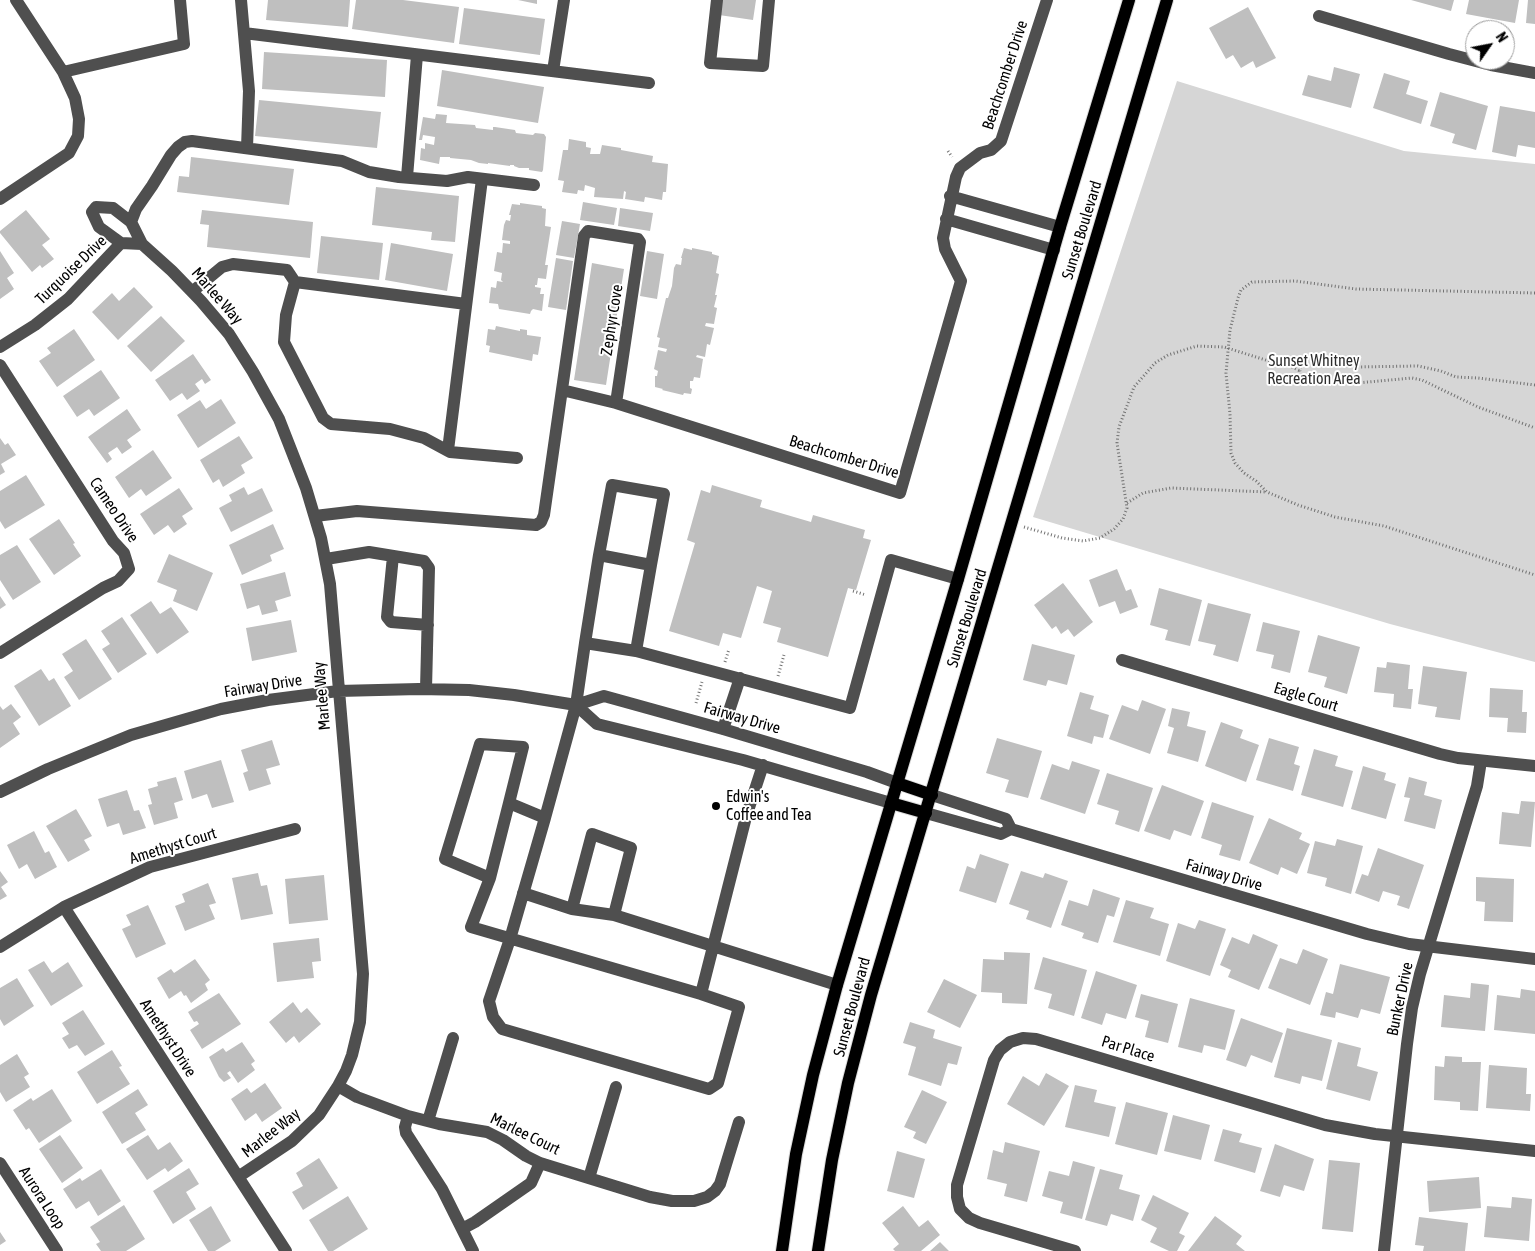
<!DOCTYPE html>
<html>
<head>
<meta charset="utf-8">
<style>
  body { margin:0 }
  #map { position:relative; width:1535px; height:1251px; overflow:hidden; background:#fff; font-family:"Asap Condensed",sans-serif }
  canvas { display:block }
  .north { position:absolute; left:1465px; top:20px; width:50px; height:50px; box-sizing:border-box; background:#fff; border:1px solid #999; border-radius:50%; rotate:57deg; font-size:14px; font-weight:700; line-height:20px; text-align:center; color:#000 }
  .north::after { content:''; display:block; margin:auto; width:18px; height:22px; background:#000; clip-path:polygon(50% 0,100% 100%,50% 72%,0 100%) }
</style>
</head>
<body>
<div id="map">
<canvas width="1535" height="1251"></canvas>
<div class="north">N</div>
</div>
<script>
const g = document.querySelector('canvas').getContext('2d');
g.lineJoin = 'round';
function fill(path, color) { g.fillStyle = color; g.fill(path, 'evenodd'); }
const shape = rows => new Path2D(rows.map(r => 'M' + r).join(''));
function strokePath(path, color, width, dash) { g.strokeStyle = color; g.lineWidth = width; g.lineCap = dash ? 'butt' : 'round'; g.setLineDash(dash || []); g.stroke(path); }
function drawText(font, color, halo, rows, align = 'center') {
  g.font = font + ' "Asap Condensed",sans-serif'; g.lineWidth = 4; g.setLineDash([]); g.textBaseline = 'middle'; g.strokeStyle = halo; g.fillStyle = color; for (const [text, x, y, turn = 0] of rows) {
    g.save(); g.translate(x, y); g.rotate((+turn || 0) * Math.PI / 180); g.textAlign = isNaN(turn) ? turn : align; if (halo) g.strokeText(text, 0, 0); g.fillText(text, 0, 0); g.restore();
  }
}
fill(shape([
  [1177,81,1404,151,1535,164,1535,662,1390,624,1033,517]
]), '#d6d6d6');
fill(shape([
  [268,0,350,0,348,27,266,20],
  [356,0,403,0,459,7,454,43,352,29],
  [518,0,537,0,537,4],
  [722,0,756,0,753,20,719,15],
  [1411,0,1454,0,1451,11],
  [1469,0,1519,0,1515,23,1466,14],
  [1528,0,1535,0,1535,24,1526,23],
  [1248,7,1276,58,1256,68,1253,61,1241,68,1233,55,1226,59,1209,28],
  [464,8,545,19,540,55,459,44],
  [264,52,387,60,385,97,262,89],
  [1334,67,1360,74,1351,108,1302,95,1308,75,1331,81],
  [442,70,544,87,538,123,437,106],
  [1384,73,1410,81,1406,94,1428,101,1421,124,1373,108],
  [1440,92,1488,106,1476,150,1452,143,1455,134,1430,126],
  [259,100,381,112,377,148,255,136],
  [1500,106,1535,112,1535,148,1518,145,1516,157,1492,152],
  [436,114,447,115,446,123,475,125,476,128,493,130,493,127,495,127,515,130,516,133,533,135,535,133,544,134,546,137,543,170,542,172,529,170,529,168,519,168,514,166,514,165,510,165,510,166,488,163,488,164,479,163,471,160,450,158,450,157,440,157,439,164,420,160,421,148,425,149,425,143,434,145,435,137,423,135,422,140,419,140,423,117,435,119],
  [569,139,586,142,586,147,591,148,590,154,600,154,602,145,621,148,621,150,653,156,652,162,668,164,666,192,663,192,662,200,645,197,644,202,625,199,626,192,624,191,623,199,594,197,595,188,585,185,584,191,578,190,577,194,562,192,564,181,558,180,563,150,568,150],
  [191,157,294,169,289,205,177,192,179,176,189,177],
  [376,187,459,196,455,242,431,240,432,232,372,225],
  [583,202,617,208,614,225,580,220],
  [520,203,542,206,542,208,546,209,545,226,551,227,545,265,548,265,546,279,538,278,537,285,535,285,535,287,541,288,540,294,544,294,542,311,533,309,531,311,530,314,499,309,498,304,489,303,491,287,496,288,497,281,503,282,501,280,502,273,494,271,497,252,502,253,503,243,510,244,510,241,502,240,504,225,506,220,510,221,511,215,509,215,512,204,520,205],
  [620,208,653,213,650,231,618,226],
  [26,210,50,239,42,245,54,259,42,268,40,265,32,272,0,233,0,231],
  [202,210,313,222,310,258,207,247,209,225,200,224],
  [562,221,580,224,574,258,556,255],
  [321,236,383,243,379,280,317,273],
  [391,243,453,254,447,291,385,280],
  [684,248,692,250,692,248,712,252,712,254,719,256,716,273,719,274,715,295,717,295,714,307,717,308,714,324,706,323,705,326,714,328,710,345,707,344,705,357,697,355,696,357,703,359,700,378,694,377,693,381,690,381,690,388,692,389,691,394,684,393,683,395,662,390,663,389,655,387,655,376,657,376,658,371,654,369,658,350,666,352,667,349,658,347,660,338,657,337,666,298,668,298,672,286,674,268,676,264,681,265,682,258,681,258],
  [0,251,14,273,7,278,14,289,0,299],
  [647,251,664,254,657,299,640,296],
  [556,258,573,261,566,310,548,307],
  [592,263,624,269,606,385,574,380],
  [134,287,153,307,118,340,92,312,112,293,119,301],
  [161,316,185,341,151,372,127,346],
  [496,326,520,331,520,329,527,330,527,335,541,337,538,355,533,354,532,361,489,352,490,346,486,345,488,329,495,330],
  [74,329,95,360,57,387,39,361,51,353,47,348],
  [193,354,211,380,205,384,202,379,195,384,200,391,187,400,182,393,170,401,155,380],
  [101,370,120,398,94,416,89,409,77,417,63,396],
  [221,399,236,423,198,448,177,415,200,400,206,409],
  [127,409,141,430,127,440,132,447,122,454,117,447,108,453,112,459,107,463,88,437],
  [239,436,253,458,241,465,245,473,223,487,219,479,213,483,200,460],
  [0,438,5,445,8,443,16,455,1,464,5,472,0,475],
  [153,450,172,478,146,496,141,489,129,498,115,477],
  [26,475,45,505,5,529,0,521,0,491],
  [712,485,762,500,760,507,811,522,813,515,865,530,863,538,871,540,856,590,848,588,828,657,777,642,781,628,763,623,772,591,757,586,741,638,723,633,719,646,669,631,695,543,687,540,701,490,710,493],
  [244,487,248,495,262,488,273,511,231,532,219,508,232,501,229,495],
  [179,488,193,509,182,516,187,524,174,533,168,525,154,535,140,514],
  [59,519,75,543,73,544,81,556,54,575,29,539],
  [273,524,284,549,270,555,272,561,242,575,229,545],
  [17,545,41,582,13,600,0,580,0,555],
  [169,554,213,573,197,611,173,601,177,590,157,582],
  [1117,569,1126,591,1131,589,1138,607,1120,614,1115,601,1099,607,1089,580],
  [285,572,291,596,275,601,278,611,262,615,259,605,247,609,240,584],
  [1063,583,1093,622,1074,637,1068,629,1061,634,1056,626,1052,629,1034,605],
  [1159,588,1202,600,1190,646,1165,640,1168,630,1150,625],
  [0,596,6,605,0,609],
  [151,601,160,614,171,607,189,632,157,654,130,615],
  [1208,603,1251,614,1238,662,1213,655,1216,645,1198,641],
  [122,617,147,654,118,673,102,649,110,644,101,631],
  [291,620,297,652,252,661,246,628],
  [1263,622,1300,631,1290,673,1271,668,1274,655,1256,651],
  [1318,635,1360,647,1347,694,1324,687,1327,677,1308,672],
  [86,639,112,679,79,700,64,677,73,671,62,654],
  [1032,644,1075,655,1067,685,1048,680,1046,686,1023,680],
  [1387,662,1410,665,1408,689,1413,689,1411,709,1393,707,1394,694,1374,692,1377,667,1386,668],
  [1423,666,1467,672,1460,720,1435,717,1437,707,1418,704],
  [41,669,49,681,54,678,71,706,39,726,14,686],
  [1490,688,1523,690,1522,712,1527,712,1526,733,1507,732,1508,718,1489,717],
  [1080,692,1094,696,1090,709,1109,715,1103,738,1094,736,1092,744,1067,736],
  [1142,700,1166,709,1150,754,1109,739,1122,705,1138,711],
  [11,704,21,717,13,723,20,734,0,748,0,706,3,710],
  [1172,708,1190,712,1187,726,1206,731,1198,762,1167,753,1174,728,1168,726],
  [1221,722,1243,730,1240,738,1259,745,1246,782,1205,766],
  [997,738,1042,751,1028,798,1005,792,1009,780,986,773],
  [1269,738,1299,747,1294,764,1300,766,1293,791,1256,780],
  [272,740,280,765,266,769,271,784,249,791,243,773,248,771,241,750],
  [1314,749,1338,756,1335,766,1353,771,1343,807,1301,795],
  [221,760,234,802,212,808,207,794,192,799,184,771],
  [1072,761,1100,770,1085,814,1040,799,1052,764,1069,770],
  [1363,766,1386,773,1384,780,1396,784,1386,819,1351,809],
  [1107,773,1153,788,1139,832,1115,824,1119,811,1097,804],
  [176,777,183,800,174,803,178,818,154,825,148,805,152,804,148,789,158,786,157,782],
  [1409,777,1427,782,1424,795,1442,800,1435,829,1404,821,1410,798,1404,797],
  [1162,785,1204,801,1191,836,1174,830,1170,840,1144,831],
  [127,790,134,811,139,810,146,828,123,835,119,823,107,827,98,799],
  [1521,801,1535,802,1531,847,1499,844,1502,812,1519,814],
  [1212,802,1254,816,1240,861,1219,855,1222,845,1201,838],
  [76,809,92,836,84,840,90,850,68,862,46,826],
  [1269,818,1302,833,1299,839,1310,844,1297,874,1281,867,1278,875,1249,863],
  [34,831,45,853,49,851,57,867,35,879,27,864,19,869,7,845],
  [1337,839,1363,846,1351,894,1325,886,1327,878,1307,873,1315,841,1335,846],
  [1378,848,1424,865,1409,909,1397,905,1400,896,1383,891,1379,902,1355,893,1362,874,1368,876],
  [980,854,1009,864,996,903,959,891,967,866,975,869],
  [0,871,8,882,1,887,7,896,0,900],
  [1021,871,1043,878,1045,873,1068,881,1051,928,1026,919,1029,911,1009,904],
  [258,873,261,886,267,885,273,914,241,920,232,878],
  [324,875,328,920,289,924,285,879],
  [1476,877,1514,879,1513,922,1484,921,1485,902,1476,901],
  [208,883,216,903,209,905,215,919,185,931,175,906,185,902,182,894],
  [1093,889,1120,898,1114,917,1107,915,1098,943,1082,938,1084,933,1061,925,1069,900,1088,906],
  [1126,900,1154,908,1150,918,1169,924,1160,956,1113,942],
  [148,905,166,944,136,958,122,929,131,925,126,915],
  [1199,920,1226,929,1210,976,1166,961,1178,923,1195,929],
  [1253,934,1278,945,1259,990,1228,977,1231,970,1220,965,1232,937,1249,944],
  [319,938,321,961,312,962,314,978,277,982,273,943],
  [1303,949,1328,959,1310,1005,1268,988,1280,958,1297,964],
  [1004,952,1030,953,1027,1004,1002,1003,1002,993,981,992,983,959,1004,960],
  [1043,957,1087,970,1074,1016,1048,1008,1052,994,1034,989],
  [195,959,210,980,205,984,208,990,191,1003,186,995,184,996,181,991,169,999,157,978,171,969,174,973],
  [44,961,52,973,68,962,83,986,51,1006,28,970],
  [1340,964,1390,977,1380,1014,1361,1009,1358,1018,1336,1012,1335,1018,1320,1015,1326,992,1333,994],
  [1096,971,1137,985,1126,1019,1106,1013,1102,1025,1081,1018],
  [17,978,34,1006,4,1026,0,1019,0,988],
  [944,979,977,995,960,1028,927,1012],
  [1471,983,1489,985,1485,1031,1441,1027,1444,995,1470,998],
  [1521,989,1535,991,1535,1034,1494,1030,1497,995,1520,998],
  [219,993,241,1024,202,1049,190,1030,199,1024,197,1021,194,1022,188,1012],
  [1141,994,1178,1004,1168,1043,1145,1037,1149,1021,1135,1017],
  [1190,998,1235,1010,1225,1050,1204,1045,1202,1053,1178,1047],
  [293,1002,301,1013,307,1008,321,1024,299,1043,294,1036,286,1043,269,1022],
  [83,1010,105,1044,85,1056,77,1045,69,1049,62,1038,69,1034,62,1023],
  [1241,1018,1283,1033,1272,1063,1251,1055,1246,1067,1226,1060],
  [910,1022,935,1030,933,1038,962,1047,957,1065,948,1063,941,1086,908,1075,916,1047,903,1043],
  [1287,1028,1332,1040,1322,1081,1302,1076,1300,1084,1274,1077],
  [242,1042,255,1061,251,1064,255,1070,238,1083,230,1071,227,1073,231,1078,224,1082,219,1077,209,1057,223,1048,226,1052],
  [1338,1042,1361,1048,1357,1066,1378,1072,1370,1101,1326,1089],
  [112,1050,122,1066,119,1067,130,1084,97,1104,77,1072],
  [17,1054,29,1074,24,1077,30,1087,6,1102,0,1092,0,1065],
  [1445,1056,1462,1057,1462,1062,1481,1062,1478,1111,1460,1110,1460,1102,1434,1100,1435,1066,1444,1067],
  [1489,1065,1527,1068,1526,1094,1531,1094,1530,1111,1486,1108],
  [1046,1073,1069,1086,1044,1126,1007,1104,1023,1076,1039,1086],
  [265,1083,282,1108,262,1122,256,1113,245,1121,231,1099,247,1088,251,1093],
  [1075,1085,1097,1090,1094,1102,1116,1107,1109,1137,1065,1127],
  [52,1089,72,1121,39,1143,29,1128,26,1130,13,1110,31,1098,33,1101],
  [138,1089,148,1105,135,1113,146,1130,122,1144,102,1112],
  [922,1090,947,1102,926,1144,913,1138,916,1132,904,1127],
  [1126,1102,1168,1113,1157,1155,1115,1144],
  [1173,1115,1210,1125,1201,1160,1164,1151],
  [1223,1129,1242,1134,1239,1142,1262,1148,1255,1173,1214,1161],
  [60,1135,83,1168,62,1183,39,1149],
  [148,1135,158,1150,170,1142,183,1161,168,1172,165,1168,147,1180,126,1149],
  [1005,1142,1040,1151,1027,1202,1004,1196,1007,1184,987,1179,993,1150,1003,1153],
  [1275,1144,1314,1159,1304,1191,1284,1185,1280,1197,1260,1191],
  [897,1151,925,1159,914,1198,887,1191],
  [319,1158,338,1188,303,1210,292,1192,303,1186,296,1173],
  [1329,1160,1360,1163,1353,1232,1322,1229],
  [1073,1161,1095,1167,1082,1219,1060,1213,1063,1202,1042,1196,1049,1171,1069,1176],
  [189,1168,199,1184,186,1192,196,1209,173,1224,153,1191],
  [101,1169,121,1201,98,1216,89,1201,76,1209,63,1189,80,1178,82,1181],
  [1100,1169,1123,1175,1119,1189,1140,1195,1133,1221,1111,1214,1107,1226,1085,1220],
  [1479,1177,1481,1208,1429,1212,1427,1181],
  [1153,1195,1189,1213,1179,1233,1185,1236,1177,1251,1169,1251,1150,1242,1157,1228,1141,1220],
  [348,1196,368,1229,333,1251,328,1251,309,1220],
  [1512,1197,1532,1199,1529,1241,1484,1237,1487,1206,1511,1208],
  [124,1205,145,1239,126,1251,101,1251,96,1244,100,1242,90,1227],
  [211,1206,231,1241,215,1251,208,1251,189,1220],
  [903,1206,919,1227,928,1220,940,1235,921,1251,895,1251,893,1249,899,1244,882,1223],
  [1215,1216,1242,1236,1236,1244,1245,1251,1188,1251],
  [1419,1217,1468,1223,1465,1251,1423,1251,1424,1246,1415,1245],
  [0,1232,6,1241,0,1245],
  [940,1242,949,1251,930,1251]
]), '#bfbfbf');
const major = shape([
  [897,783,932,795],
  [891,803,926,813],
  [782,1251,796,1154,813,1075,837,985,958,579,1060,227,1129,0],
  [818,1251,832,1160,848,1083,871,995,1167,0]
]);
strokePath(major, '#dbdbdb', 14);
strokePath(shape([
  [948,151,952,157],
  [1535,293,1356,289,1295,281,1252,282,1241,290,1238,298,1230,330,1226,373,1230,414,1231,453,1235,463,1244,473,1256,481,1267,492,1298,505,1335,517,1384,526,1535,575],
  [1535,385,1478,378,1456,377,1441,371,1418,366,1355,367,1332,363,1314,358,1306,360,1301,365,1300,371,1302,377,1309,382,1357,383,1412,378,1422,380,1478,407,1535,428],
  [1127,503,1143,493,1171,488,1267,492],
  [1024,527,1062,538,1083,541,1100,538,1114,529,1123,519,1127,508,1117,443,1119,427,1134,387,1155,363,1168,355,1197,346,1224,347,1272,362,1286,364,1300,371],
  [853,591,866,595],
  [725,662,729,649],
  [778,676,784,655],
  [696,703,702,682]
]), '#717171', 3, [1, 2.5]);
strokePath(shape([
  [241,0,249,91,247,148],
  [717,0,710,63,763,66,769,0],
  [1319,16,1449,54,1491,65,1535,73],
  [244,33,649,83],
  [553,71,564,0],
  [63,72,184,44,180,0],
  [407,177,417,55],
  [950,196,1060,227],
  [0,199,69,153,78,136,79,119,75,98,63,72,16,0],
  [946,219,1054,250],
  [131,222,136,209,152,186,171,155,178,147,185,142,192,141,342,161,369,172,399,177,447,181,468,177,534,185],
  [121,243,99,227,92,212,96,207,113,208,131,222,142,244,172,271,201,301,229,334,253,372,279,419,306,488,321,538,330,584,363,974,360,1022,352,1055,346,1071,338,1086,319,1115,292,1141,238,1177],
  [295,282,286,315,284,342,323,418,331,424,390,429,424,438,450,452,517,458],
  [193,291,222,267,233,264,287,270,295,282,466,304],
  [0,347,35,325,68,299,121,243,142,244],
  [0,365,113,541,124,553,129,569,118,581,103,588,0,653],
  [562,390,616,403,900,493,961,281,945,249,943,238,956,177,960,168,980,153,991,150,1001,141,1047,0],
  [448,450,482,179],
  [315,516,357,511,536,525,541,522,544,515,584,236,588,231,638,239,640,242,616,403],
  [393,556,387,617,391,622,428,625],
  [326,559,369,552,424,561,429,568,426,689],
  [585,643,599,555],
  [636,651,651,565,599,555,612,485,664,494,651,565],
  [1122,660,1440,754,1458,758,1535,766],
  [576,705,597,724,743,760,891,803],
  [723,729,740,678],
  [0,792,48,769,131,735,221,709,268,700,338,691,419,689,469,690,514,695,576,705,604,696,723,729,867,772,897,783],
  [932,795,1006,819,1011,829],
  [509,803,490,878,445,859,480,744,523,747,509,803,545,818,576,705,585,643,636,651,850,708,891,560,958,579],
  [926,813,1001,834,1011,829,1367,934,1409,944,1535,959],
  [545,818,510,939,489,1001,493,1017,502,1029,709,1089,718,1083,739,1007,701,994],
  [490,878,471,927,701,994,746,817,763,765],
  [523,893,572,909,592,834,631,848,614,915,837,985],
  [64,907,150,867,295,829],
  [572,909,614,915],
  [0,947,64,907,286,1251],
  [338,1086,357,1097,408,1116,439,1124,487,1132,503,1140,526,1156,540,1163,650,1197,672,1201,694,1201,707,1197,715,1191,720,1184,739,1122],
  [408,1116,405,1127,406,1133,442,1189,473,1251],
  [428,1121,453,1038],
  [0,1163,57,1251],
  [589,1178,616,1087],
  [462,1229,475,1222,531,1183,540,1163],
  [1075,1251,980,1223,969,1218,960,1209,957,1197,957,1185,994,1060,1000,1050,1010,1042,1023,1038,1036,1039,1325,1125,1375,1134,1535,1151],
  [1384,1251,1407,1044,1412,1008,1420,974,1477,786,1481,761]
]), '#4f4f4f', 12);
strokePath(major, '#000', 12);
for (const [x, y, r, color] of [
  [716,806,5,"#000"]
]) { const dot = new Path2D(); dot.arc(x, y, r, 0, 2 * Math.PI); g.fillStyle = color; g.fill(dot); strokePath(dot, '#fff', 2); }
drawText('16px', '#000', '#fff', [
  ["Beachcomber Drive",1005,75,-72],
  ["Sunset Boulevard",1082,230,-73],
  ["Turquoise Drive",71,270,-44],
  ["Marlee Way",217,296,49],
  ["Zephyr Cove",612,320,-81],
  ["Beachcomber Drive",844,457,17],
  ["Cameo Drive",114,510,56],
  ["Sunset Boulevard",967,618,-73],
  ["Fairway Drive",263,686,-9],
  ["Marlee Way",322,696,-95],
  ["Eagle Court",1306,697,17],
  ["Fairway Drive",742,718,16],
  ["Amethyst Court",173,846,-17],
  ["Fairway Drive",1224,875,16],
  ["Bunker Drive",1400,999,-78],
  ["Sunset Boulevard",852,1007,-75],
  ["Amethyst Drive",168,1038,57],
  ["Par Place",1128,1049,17],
  ["Marlee Way",271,1133,-38],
  ["Marlee Court",525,1134,26],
  ["Aurora Loop",42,1198,57]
]);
drawText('16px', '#2d2d2d', '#fff', [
  ["Sunset Whitney",1314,361],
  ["Recreation Area",1314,379]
]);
drawText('16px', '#000', '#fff', [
  ["Edwin's",726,797],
  ["Coffee and Tea",726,815]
], 'left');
</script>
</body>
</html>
